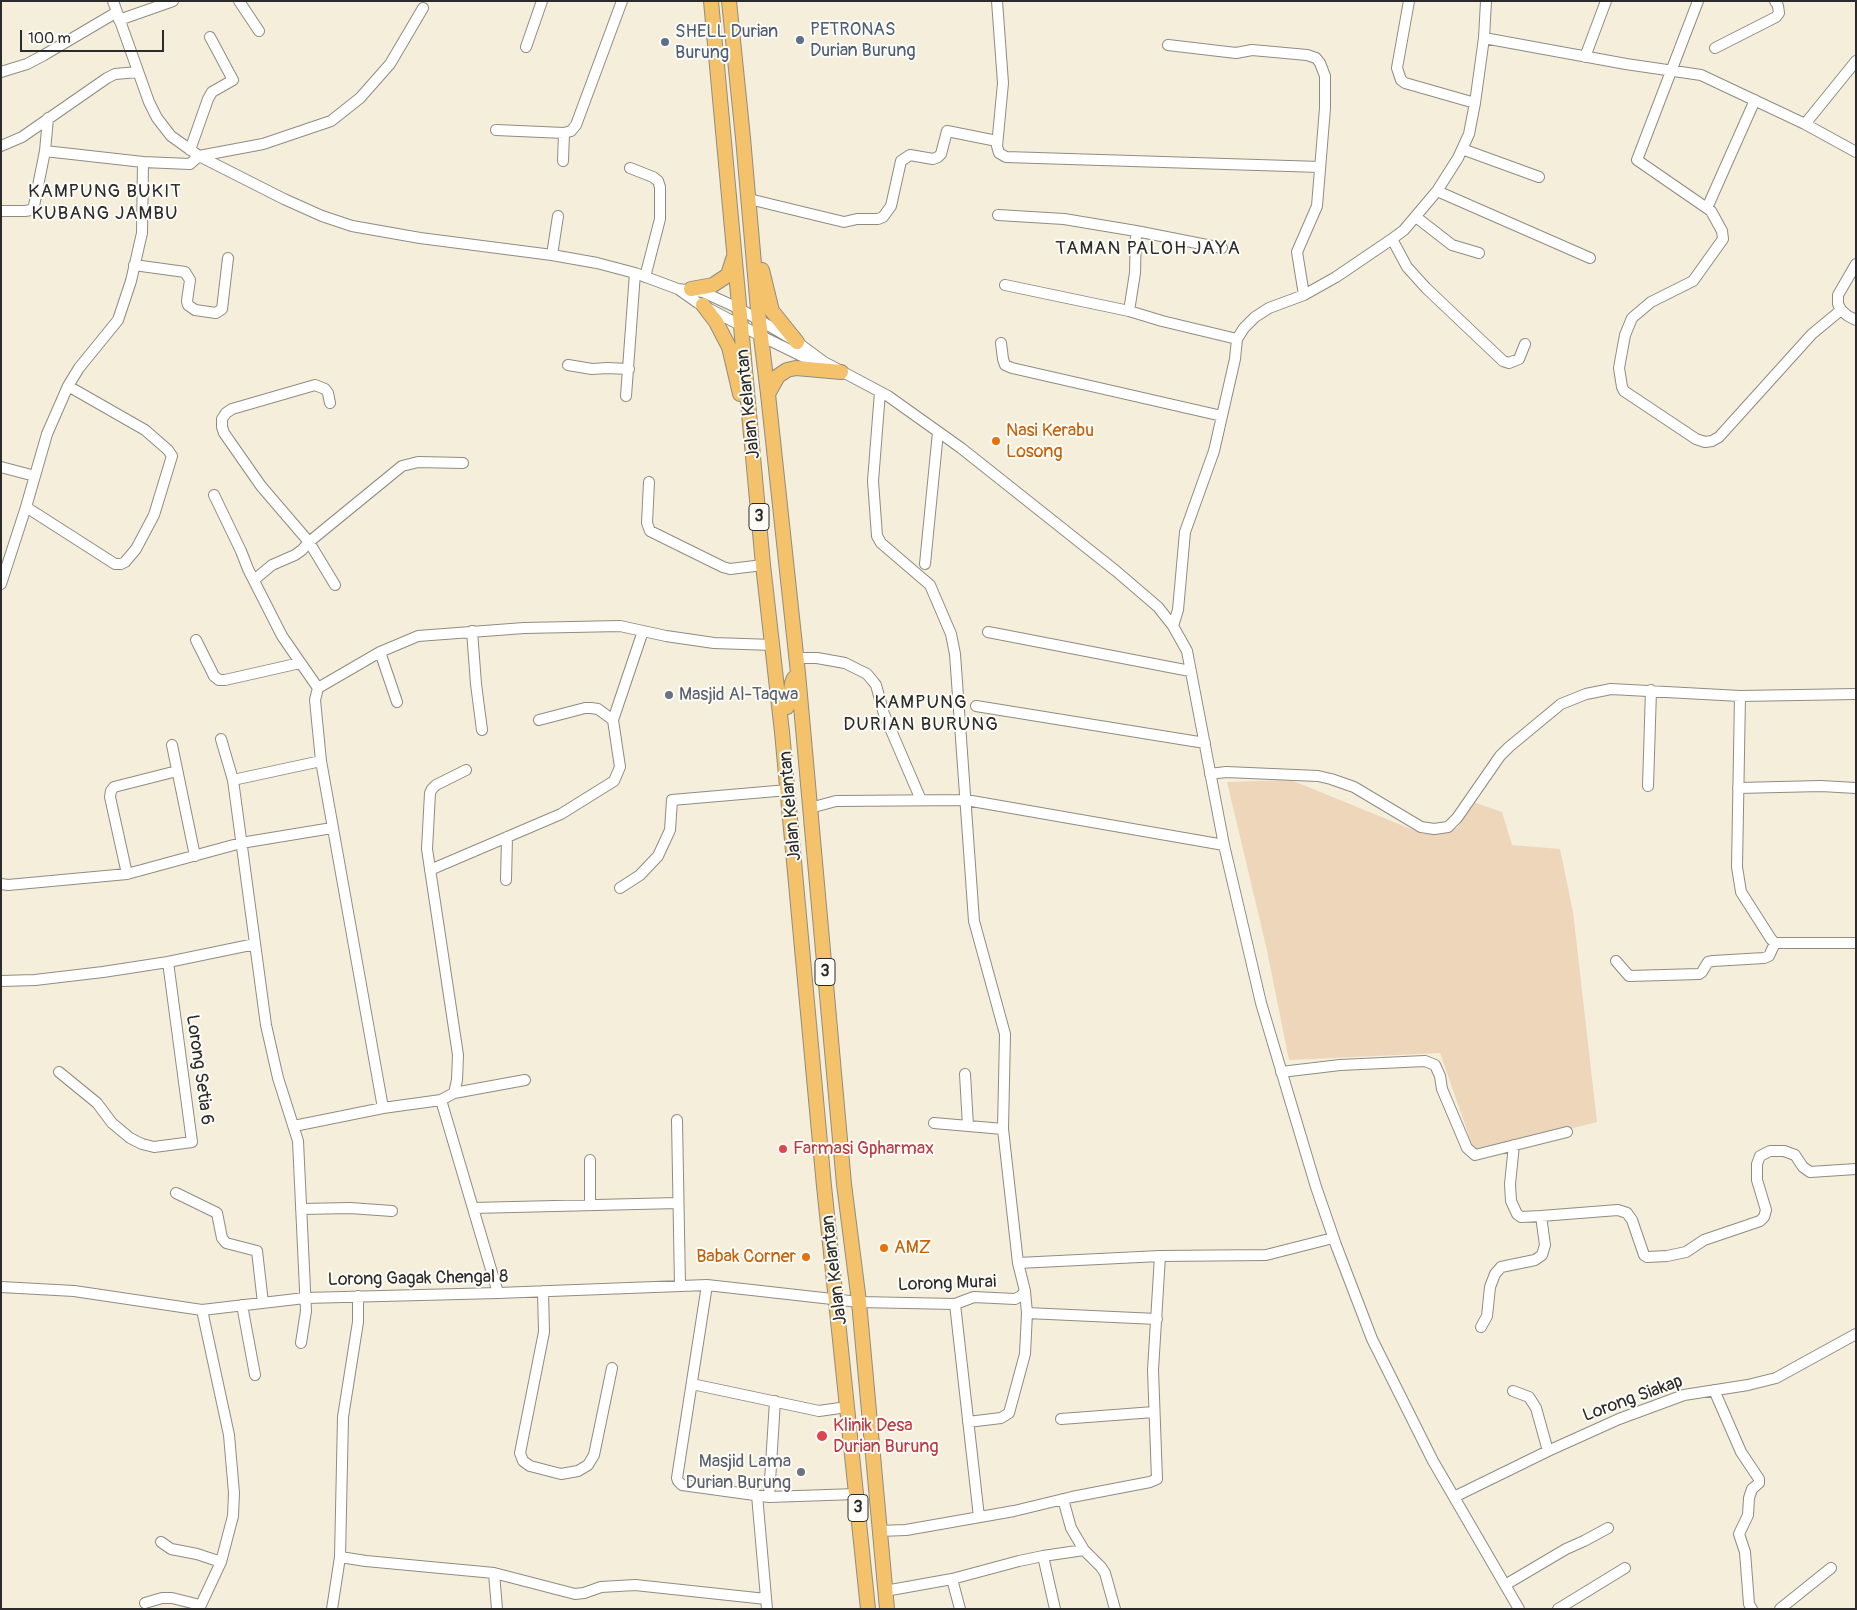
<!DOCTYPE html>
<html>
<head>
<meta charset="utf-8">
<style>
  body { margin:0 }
  #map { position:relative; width:1857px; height:1610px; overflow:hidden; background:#f5eedb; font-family:Pangolin,sans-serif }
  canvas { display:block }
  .frame { position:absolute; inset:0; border:2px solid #2b2b2b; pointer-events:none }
  .scale { position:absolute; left:20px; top:30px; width:144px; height:22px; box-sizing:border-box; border:2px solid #2b2b2b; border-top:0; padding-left:6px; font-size:15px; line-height:18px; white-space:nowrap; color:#2b2b2b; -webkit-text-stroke:4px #fdfcf7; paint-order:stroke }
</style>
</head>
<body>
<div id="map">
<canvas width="1857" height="1610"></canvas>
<div class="frame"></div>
<div class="scale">100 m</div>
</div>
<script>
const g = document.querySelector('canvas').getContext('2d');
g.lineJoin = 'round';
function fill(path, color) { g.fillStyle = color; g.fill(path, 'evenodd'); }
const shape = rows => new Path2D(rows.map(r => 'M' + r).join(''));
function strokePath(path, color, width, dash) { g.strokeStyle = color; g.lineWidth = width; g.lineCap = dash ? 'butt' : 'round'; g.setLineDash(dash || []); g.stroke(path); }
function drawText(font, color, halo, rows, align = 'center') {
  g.font = font + ' Pangolin,sans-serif'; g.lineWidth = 4; g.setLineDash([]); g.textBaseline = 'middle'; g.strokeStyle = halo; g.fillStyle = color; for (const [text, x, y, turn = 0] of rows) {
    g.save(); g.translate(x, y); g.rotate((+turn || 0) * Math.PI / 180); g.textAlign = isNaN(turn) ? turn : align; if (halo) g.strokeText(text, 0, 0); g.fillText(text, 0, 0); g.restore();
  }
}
fill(shape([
  [1291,780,1423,834,1458,828,1470,801,1502,812,1512,845,1560,849,1573,912,1597,1122,1475,1153,1440,1053,1289,1060,1266,946,1227,782]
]), '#eed6bb');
const minor = shape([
  [113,1,149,102,157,118,171,136,199,156,284,199,322,216,352,226,420,238,552,255,597,263,635,273,678,289,698,303,761,336,808,359,823,362],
  [239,1,259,31],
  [997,1,1003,83,997,146,999,153,1006,157,1320,167],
  [1409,1,1397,68,1401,80,1405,83,1475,103],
  [1698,1,1637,160,1711,211,1722,231,1723,239,1693,281,1651,302,1632,318,1625,335,1619,368,1622,387,1624,391,1696,439,1705,442,1712,441,1719,437,1812,334,1841,310],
  [119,20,173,1],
  [1484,38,1626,64,1701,75,1805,124,1856,152],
  [1168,45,1236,53,1252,50,1307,55,1316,58,1320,63,1325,76,1325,108,1317,206,1297,252,1304,295],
  [526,47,542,1],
  [1715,48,1776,17,1779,13,1778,6,1775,1],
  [1585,57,1606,1],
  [1,72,27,64,44,55,117,12],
  [1805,124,1856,61],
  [496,130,564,133,571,131,576,125,622,1],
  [1,146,22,137,107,78,115,74,138,72],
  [1462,149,1539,177],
  [190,150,208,99,212,92,233,80,210,37],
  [45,151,143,162,190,164,199,156,263,144,331,121,360,98,390,64,423,8],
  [563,161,564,133],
  [630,168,653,177,658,181,660,187,660,219,645,277],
  [1437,191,1590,258],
  [749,199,844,222,857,219,878,219,883,217,891,206,901,161,910,155,933,159,938,157,941,154,947,131,997,141],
  [1707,208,1755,100],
  [1,211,25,211,31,210,34,206,45,151,48,118],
  [998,215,1064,219,1136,231,1222,248],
  [1416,217,1452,245,1479,253],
  [1392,239,1407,267,1426,288,1503,361,1509,363,1519,359,1525,344],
  [552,255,558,216],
  [1856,264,1838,295,1838,304,1841,310,1848,316,1856,320],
  [134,265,185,272,190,280,187,301,188,305,195,310,216,313,222,309,228,258],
  [1005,285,1129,311,1162,321,1237,339],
  [678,289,703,292,740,309,797,342,824,362,888,396,961,448,1116,571,1158,607,1173,626,1187,651,1224,845,1261,1003,1316,1187,1336,1245,1372,1339,1433,1461,1519,1609],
  [1129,311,1135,273,1136,231],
  [1001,343,1003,359,1005,365,1012,368,1222,416],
  [568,365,592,369,607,368,629,369],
  [880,392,873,481,877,536,881,543,930,585,951,634,955,654,974,921,1005,1034,1003,1129,1018,1263,1025,1291,1027,1313,1025,1354,1009,1413,1001,1418,968,1422],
  [626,396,635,273],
  [330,403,328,393,325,389,315,385,232,409,226,413,222,419,222,427,224,433,261,486,309,542,335,585],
  [1,467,35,476],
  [649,482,647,523,650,531,723,567,730,569,763,565],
  [214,495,241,551,248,569,282,636,318,688,315,700,321,761,383,1108],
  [26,507,115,564,121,564,125,562,136,549,154,515,172,456,168,450,145,430,68,386],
  [925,564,938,432],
  [254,580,272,565,295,555,302,550,309,542,402,466,418,462,463,463],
  [1,584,26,507,47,434,68,386,79,368,118,320,131,281,142,233,143,162],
  [1173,626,1178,610,1185,532,1214,451,1235,359,1237,339,1244,328,1255,317,1269,308,1304,295,1336,277,1392,239,1404,230,1437,191,1458,158,1469,134,1475,103,1484,38,1486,1],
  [472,631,476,684,482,730],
  [988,632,1190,671],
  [196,640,214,676,219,680,225,680,300,663],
  [380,652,397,702],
  [796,658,817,658,845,663,867,674,872,680,876,685,884,714,921,800],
  [318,688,380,652,418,636,524,628,620,626,666,636,714,643,773,645],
  [1740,696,1737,867,1741,892,1771,939,1775,943,1856,943],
  [976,706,1205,743],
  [539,720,585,708,591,708,598,709,613,720],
  [221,739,233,780,266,1025,278,1078,298,1141,306,1311,301,1343],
  [172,745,195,856],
  [1210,774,1226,772,1318,776,1331,779,1354,787,1421,827,1434,829,1448,827,1457,818,1500,756,1509,747,1561,704,1586,694,1611,689,1740,696,1856,694],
  [233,780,321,761],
  [1648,786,1651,690],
  [1738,788,1821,786,1856,788],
  [810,808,836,801,966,800,1224,845],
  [430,870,561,814,614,781,620,767,613,720,643,631],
  [127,874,110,797,111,791,114,787,177,771],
  [506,880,507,837],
  [1,884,8,885,127,874,241,843,332,828],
  [620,888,640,875,658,856,670,830,672,800,788,790],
  [1616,961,1629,976,1699,974,1702,972,1708,962,1713,961,1764,958,1769,956,1775,943],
  [1,981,35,980,103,972,168,962,255,944],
  [59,1072,97,1103,112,1123,130,1138,142,1144,154,1147,192,1142,168,962],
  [1281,1072,1340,1065,1425,1061,1435,1065,1440,1076,1442,1089,1467,1148,1475,1155,1567,1132],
  [965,1074,968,1126],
  [454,1093,525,1080],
  [441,1100,498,1293],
  [677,1120,680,1286],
  [934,1123,1003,1129],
  [294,1126,383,1108,441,1100,454,1093,457,1080,458,1055,427,849,430,793,432,789,436,785,466,770],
  [1514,1145,1510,1184,1511,1201,1517,1214,1521,1217,1541,1216,1618,1210,1627,1213,1632,1220,1644,1255,1647,1257,1667,1256,1686,1252,1704,1240,1760,1221,1764,1217,1766,1210,1757,1180,1757,1164,1760,1156,1770,1151,1784,1151,1795,1155,1803,1167,1810,1172,1856,1169],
  [590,1160,590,1205],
  [176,1193,217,1213,222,1238,226,1243,257,1251,263,1303],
  [473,1208,678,1203],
  [301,1209,350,1208,392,1211],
  [1018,1263,1160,1256,1266,1255,1333,1238],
  [707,1285,677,1478,678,1481,682,1485,769,1497,856,1494],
  [1,1287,74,1291,202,1310,305,1298,498,1293,707,1285,859,1302,955,1304,974,1297,1015,1299,1021,1296,1025,1291],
  [543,1291,544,1332,520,1453,523,1461,530,1466,561,1474,578,1471,588,1465,594,1455,612,1368],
  [358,1296,358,1322,343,1417,340,1557,366,1561,494,1573,497,1609],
  [955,1304,979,1517],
  [242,1305,255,1375],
  [1027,1313,1157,1319],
  [1481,1327,1487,1316,1490,1287,1495,1274,1501,1267,1535,1260,1542,1255,1545,1245,1541,1216],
  [692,1384,819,1411,847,1407],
  [1714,1390,1741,1452,1759,1479,1759,1483,1752,1489,1749,1498,1748,1515,1739,1534,1745,1552,1749,1604,1752,1609],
  [1513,1391,1529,1397,1536,1408,1548,1451],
  [1061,1419,1154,1412],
  [757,1495,767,1609],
  [769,1497,775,1401],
  [1454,1497,1548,1451,1619,1419,1684,1395,1748,1385,1776,1378,1856,1334],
  [1063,1499,1071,1528,1084,1550,1101,1567,1105,1573,1115,1609],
  [879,1531,906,1530,1014,1511,1072,1497,1150,1482,1157,1479,1153,1370,1160,1256],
  [161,1542,171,1549,197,1554,221,1562],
  [1043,1556,1084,1550],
  [494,1573,575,1594,584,1593,601,1587,635,1585,766,1599],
  [952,1579,960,1609],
  [1505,1585,1566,1549,1584,1541,1608,1528],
  [885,1591,952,1579,1019,1561,1043,1556,1055,1609],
  [145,1603,162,1598,172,1598,200,1605],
  [199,1609,221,1562,233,1516,234,1493,229,1435,202,1310],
  [332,1609,340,1557],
  [1558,1609,1625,1568],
  [1780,1609,1831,1568]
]);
const highway = shape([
  [711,1,763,565,782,732,824,1186,868,1609],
  [729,1,743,138,759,321,768,394,798,673,844,1184,859,1302,887,1609],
  [762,270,772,311,797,342],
  [691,289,713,285,728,275,733,259],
  [703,305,716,322,729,347,740,394],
  [768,394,778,376,787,370,796,368,841,372],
  [780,709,787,707,789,704,792,683,794,678]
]);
strokePath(minor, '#908c83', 12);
strokePath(highway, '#908c83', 16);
strokePath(minor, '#fff', 10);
strokePath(highway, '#f4c26a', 14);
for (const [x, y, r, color] of [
  [800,40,5,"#5c6f8a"],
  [665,42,5,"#5c6f8a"],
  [996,441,5,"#e8710a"],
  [669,695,5,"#6b7280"],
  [783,1149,5,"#e0444e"],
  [884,1248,5,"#e8710a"],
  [806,1257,5,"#e8710a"],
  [822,1436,6,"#e0444e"],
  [801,1472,5,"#6b7280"]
]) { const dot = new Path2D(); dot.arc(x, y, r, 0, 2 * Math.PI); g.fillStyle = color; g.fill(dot); strokePath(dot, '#fdfcf7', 2); }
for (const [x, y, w] of [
  [759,517,20],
  [825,972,20],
  [858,1508,20]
]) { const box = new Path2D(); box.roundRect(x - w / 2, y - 13.5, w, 27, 4); g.fillStyle = '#fdfcf7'; g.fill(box); strokePath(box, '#2b2b2b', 1); }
drawText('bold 16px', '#2b2b2b', null, [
  ["3",759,517],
  ["3",825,972],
  ["3",858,1508]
]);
drawText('18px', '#4e5e75', '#fdfcf7', [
  ["PETRONAS",810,30],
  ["Durian Burung",810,51],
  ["SHELL Durian",675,32],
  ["Burung",675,53]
], 'left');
drawText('18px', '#2b2b2b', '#fdfcf7', [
  ["Jalan Kelantan",749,404,-96],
  ["Jalan Kelantan",791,806,-95],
  ["Lorong Setia 6",199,1070,82],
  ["Jalan Kelantan",835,1270,-97],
  ["Lorong Gagak Chengal 8",418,1279,-1],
  ["Lorong Murai",947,1284,-2],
  ["Lorong Siakap",1633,1399,-20]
]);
drawText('18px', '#c56008', '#fdfcf7', [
  ["Nasi Kerabu",1006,431],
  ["Losong",1006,452],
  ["AMZ",894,1248],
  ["Babak Corner",796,1257,"right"]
], 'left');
drawText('18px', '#5b616d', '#fdfcf7', [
  ["Masjid Al-Taqwa",679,695],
  ["Masjid Lama",791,1462,"right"],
  ["Durian Burung",791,1483,"right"]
], 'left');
drawText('18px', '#be3a42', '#fdfcf7', [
  ["Farmasi Gpharmax",793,1149],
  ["Klinik Desa",833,1426],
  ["Durian Burung",833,1447]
], 'left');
g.letterSpacing = '1px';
drawText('19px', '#2b2b2b', '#fdfcf7', [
  ["KAMPUNG BUKIT",105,192],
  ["KUBANG JAMBU",105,214],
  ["TAMAN PALOH JAYA",1148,249],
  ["KAMPUNG",921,703],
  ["DURIAN BURUNG",921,725]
]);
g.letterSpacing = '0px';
</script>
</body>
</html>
